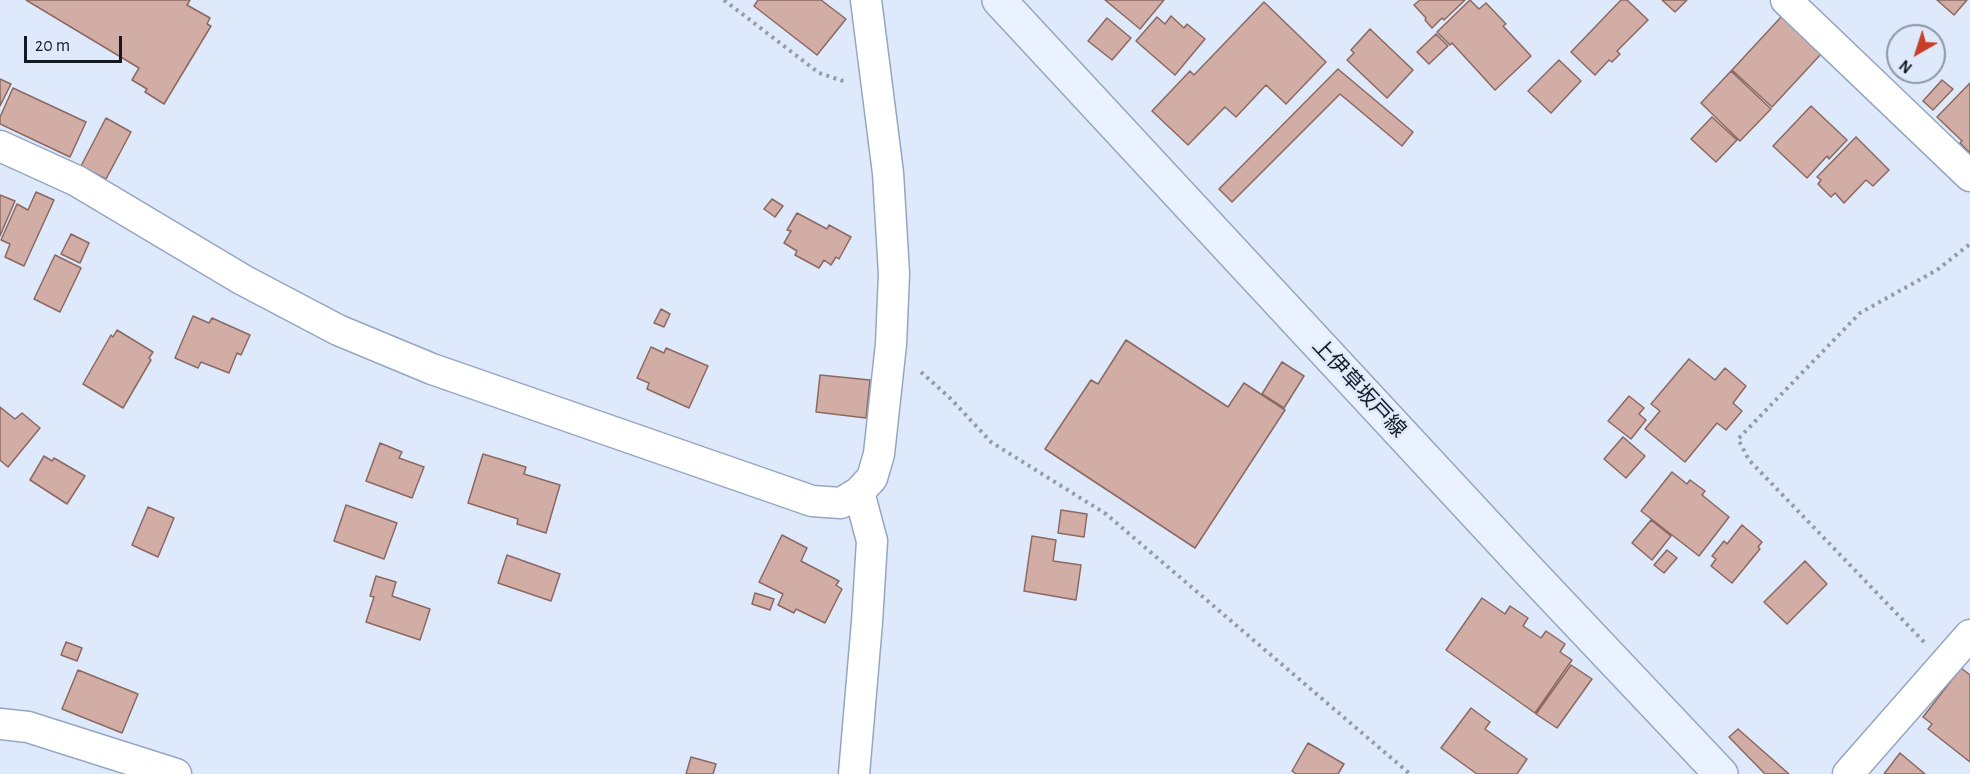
<!DOCTYPE html>
<html>
<head>
<meta charset="utf-8">
<style>
  body { margin:0 }
  #map { position:relative; width:1970px; height:774px; overflow:hidden; background:#deeafb; font-family:"Alegreya Sans",sans-serif }
  canvas { display:block }
  .north { position:absolute; left:1886px; top:24px; width:60px; height:60px; box-sizing:border-box; background:#deeafb; border:2px solid #8d97a5; border-radius:50%; rotate:219deg; font-size:16px; font-weight:700; line-height:24px; text-align:center; color:#141a24 }
  .north::after { content:''; display:block; margin:auto; width:21px; height:27px; background:#c93e27; clip-path:polygon(50% 0,100% 100%,50% 72%,0 100%) }
  .scale { position:absolute; left:24px; top:36px; width:98px; height:27px; box-sizing:border-box; border:3px solid #141a24; border-top:0; padding-left:8px; font-size:18px; line-height:21px; white-space:nowrap; color:#141a24; -webkit-text-stroke:4px #deeafb; paint-order:stroke }
</style>
</head>
<body>
<div id="map">
<canvas width="1970" height="774"></canvas>
<div class="north">N</div>
<div class="scale">20 m</div>
</div>
<script>
const g = document.querySelector('canvas').getContext('2d');
g.lineJoin = 'round';
function fill(path, color) { g.fillStyle = color; g.fill(path, 'evenodd'); }
const shape = rows => new Path2D(rows.map(r => 'M' + r).join(''));
function strokePath(path, color, width, dash) { g.strokeStyle = color; g.lineWidth = width; g.lineCap = dash ? 'butt' : 'round'; g.setLineDash(dash || []); g.stroke(path); }
function drawText(font, color, halo, rows, align = 'center') {
  g.font = font + ' "Alegreya Sans","Noto Sans JP",sans-serif'; g.lineWidth = 5; g.setLineDash([]); g.textBaseline = 'middle'; g.strokeStyle = halo; g.fillStyle = color; for (const [text, x, y, turn = 0] of rows) {
    g.save(); g.translate(x, y); g.rotate((+turn || 0) * Math.PI / 180); g.textAlign = isNaN(turn) ? turn : align; if (halo) g.strokeText(text, 0, 0); g.fillText(text, 0, 0); g.restore();
  }
}
const building = shape([
  [26,0,190,0,187,5,210,18,207,24,211,26,164,104,145,92,147,89,132,80,139,68,26,0],
  [758,0,821,0,846,19,817,55,754,6,758,0],
  [1105,0,1164,0,1140,29,1105,0],
  [1420,0,1465,0,1444,20,1442,18,1432,28,1425,20,1426,18,1414,5,1420,0],
  [1470,0,1479,9,1486,3,1506,24,1503,26,1531,56,1495,90,1452,43,1450,45,1437,32,1470,0],
  [1621,0,1627,0,1648,20,1617,51,1620,54,1612,62,1609,60,1595,75,1571,52,1621,0],
  [1662,0,1687,0,1675,12,1662,0],
  [1937,0,1967,0,1954,15,1937,0],
  [1264,2,1326,62,1286,104,1266,85,1236,117,1225,107,1188,145,1152,111,1190,71,1194,75,1264,2],
  [1171,16,1184,28,1187,24,1205,39,1175,75,1136,41,1157,17,1165,24,1171,16],
  [1782,16,1822,53,1772,107,1732,70,1782,16],
  [1107,18,1131,38,1112,60,1088,41,1107,18],
  [1370,29,1413,70,1387,98,1347,60,1354,53,1351,50,1370,29],
  [1436,34,1448,46,1429,64,1417,52,1436,34],
  [1559,60,1581,81,1551,113,1528,91,1559,60],
  [1338,69,1413,132,1402,146,1340,94,1232,202,1219,189,1338,69],
  [1731,71,1771,109,1740,141,1701,103,1731,71],
  [0,79,11,84,0,106,0,79],
  [1942,80,1953,89,1933,110,1923,101,1942,80],
  [1970,83,1970,153,1960,143,1962,141,1937,117,1970,83],
  [13,88,86,122,70,157,0,124,0,117,13,88],
  [1811,106,1847,140,1829,159,1827,156,1807,178,1773,146,1811,106],
  [1712,117,1737,140,1716,162,1691,139,1712,117],
  [106,118,131,132,106,179,81,166,106,118],
  [1856,137,1889,170,1873,186,1866,180,1844,203,1835,193,1831,197,1818,184,1821,180,1817,177,1856,137],
  [36,192,54,200,24,266,5,257,10,244,1,240,17,204,28,210,36,192],
  [0,195,15,201,0,236,0,195],
  [772,199,783,206,775,217,764,209,772,199],
  [797,213,827,229,829,225,851,237,839,259,836,257,831,265,824,260,819,268,795,255,797,251,784,243,791,231,787,230,797,213],
  [71,234,89,243,80,263,61,254,71,234],
  [55,255,81,268,60,312,34,299,55,255],
  [661,309,670,314,664,327,654,323,661,309],
  [193,316,209,323,212,318,250,335,241,355,237,353,229,373,201,362,198,368,175,358,193,316],
  [117,330,153,352,149,358,151,360,123,408,83,384,111,335,113,337,117,330],
  [1126,340,1228,407,1244,383,1285,410,1195,548,1045,449,1091,380,1098,384,1126,340],
  [651,347,664,353,666,348,708,366,689,408,647,389,649,383,637,378,651,347],
  [1689,359,1715,380,1725,368,1746,386,1733,403,1742,411,1726,430,1717,423,1685,462,1645,429,1660,411,1651,404,1689,359],
  [1282,362,1304,376,1284,408,1262,394,1282,362],
  [820,375,870,380,866,418,816,412,820,375],
  [1629,396,1644,408,1639,414,1646,420,1631,439,1608,421,1629,396],
  [0,407,15,419,22,413,40,428,8,467,0,460,0,407],
  [1623,437,1645,456,1626,478,1604,459,1623,437],
  [380,443,402,452,399,458,424,467,412,498,366,481,380,443],
  [483,454,526,467,524,474,560,485,546,533,517,524,518,519,468,503,483,454],
  [44,456,52,461,54,458,85,476,67,504,30,480,44,456],
  [1672,472,1687,484,1690,480,1705,491,1702,495,1729,517,1699,556,1641,511,1672,472],
  [346,505,397,523,384,559,334,541,346,505],
  [148,507,174,518,158,557,132,545,148,507],
  [1061,510,1087,514,1084,537,1058,533,1061,510],
  [1651,520,1671,536,1652,560,1632,543,1651,520],
  [1742,525,1762,542,1758,547,1760,549,1732,583,1711,566,1716,559,1712,556,1724,541,1727,544,1742,525],
  [782,535,807,548,801,561,839,581,836,585,842,589,825,623,796,609,794,613,778,605,783,594,759,582,782,535],
  [1032,536,1056,540,1053,561,1081,565,1076,600,1024,591,1032,536],
  [1667,550,1677,558,1664,573,1654,565,1667,550],
  [507,555,560,574,551,601,498,583,507,555],
  [1805,561,1827,584,1787,624,1764,602,1805,561],
  [376,576,396,582,392,596,430,609,420,640,366,622,374,597,370,596,376,576],
  [755,593,774,599,770,610,752,604,755,593],
  [1482,598,1505,614,1510,606,1528,618,1523,626,1541,638,1546,631,1565,644,1560,652,1572,660,1535,713,1446,650,1482,598],
  [66,642,82,648,77,661,61,655,66,642],
  [1571,665,1592,679,1557,728,1536,714,1571,665],
  [1961,668,1970,675,1970,762,1928,729,1932,724,1923,717,1961,668],
  [78,670,138,694,122,733,62,709,78,670],
  [1471,708,1490,722,1485,729,1527,759,1517,774,1477,774,1441,748,1471,708],
  [1738,729,1789,774,1765,774,1729,737,1738,729],
  [1308,743,1344,764,1338,774,1296,774,1292,771,1308,743],
  [1900,753,1925,774,1884,774,1900,753],
  [691,757,716,764,713,774,686,774,691,757]
]);
fill(building, '#d2ada6');
strokePath(building, '#8b6962', 1.5);
const street = shape([
  [1786,0,1970,176],
  [0,146,77,181,243,280,338,330,432,369,812,501,841,503,859,492,872,478,879,454,891,344,894,274,888,173,866,0],
  [0,724,28,727,176,774],
  [854,774,867,622,872,541,859,492],
  [1848,774,1970,635]
]);
const secondary = shape([
  [999,0,1530,572,1721,774]
]);
strokePath(street, '#94a6c2', 33);
strokePath(secondary, '#94a6c2', 36);
strokePath(shape([
  [724,0,819,73,846,82],
  [921,372,951,399,991,442,1106,514,1410,774],
  [1924,642,1749,460,1738,439,1860,313,1937,270,1970,244]
]), '#929caa', 4, [3, 4.5]);
strokePath(street, '#fff', 30);
strokePath(secondary, '#eaf2ff', 33);
drawText('21px', '#141a24', '#deeafb', [
  ["上伊草坂戸線",1359,388,47]
]);
</script>
</body>
</html>
